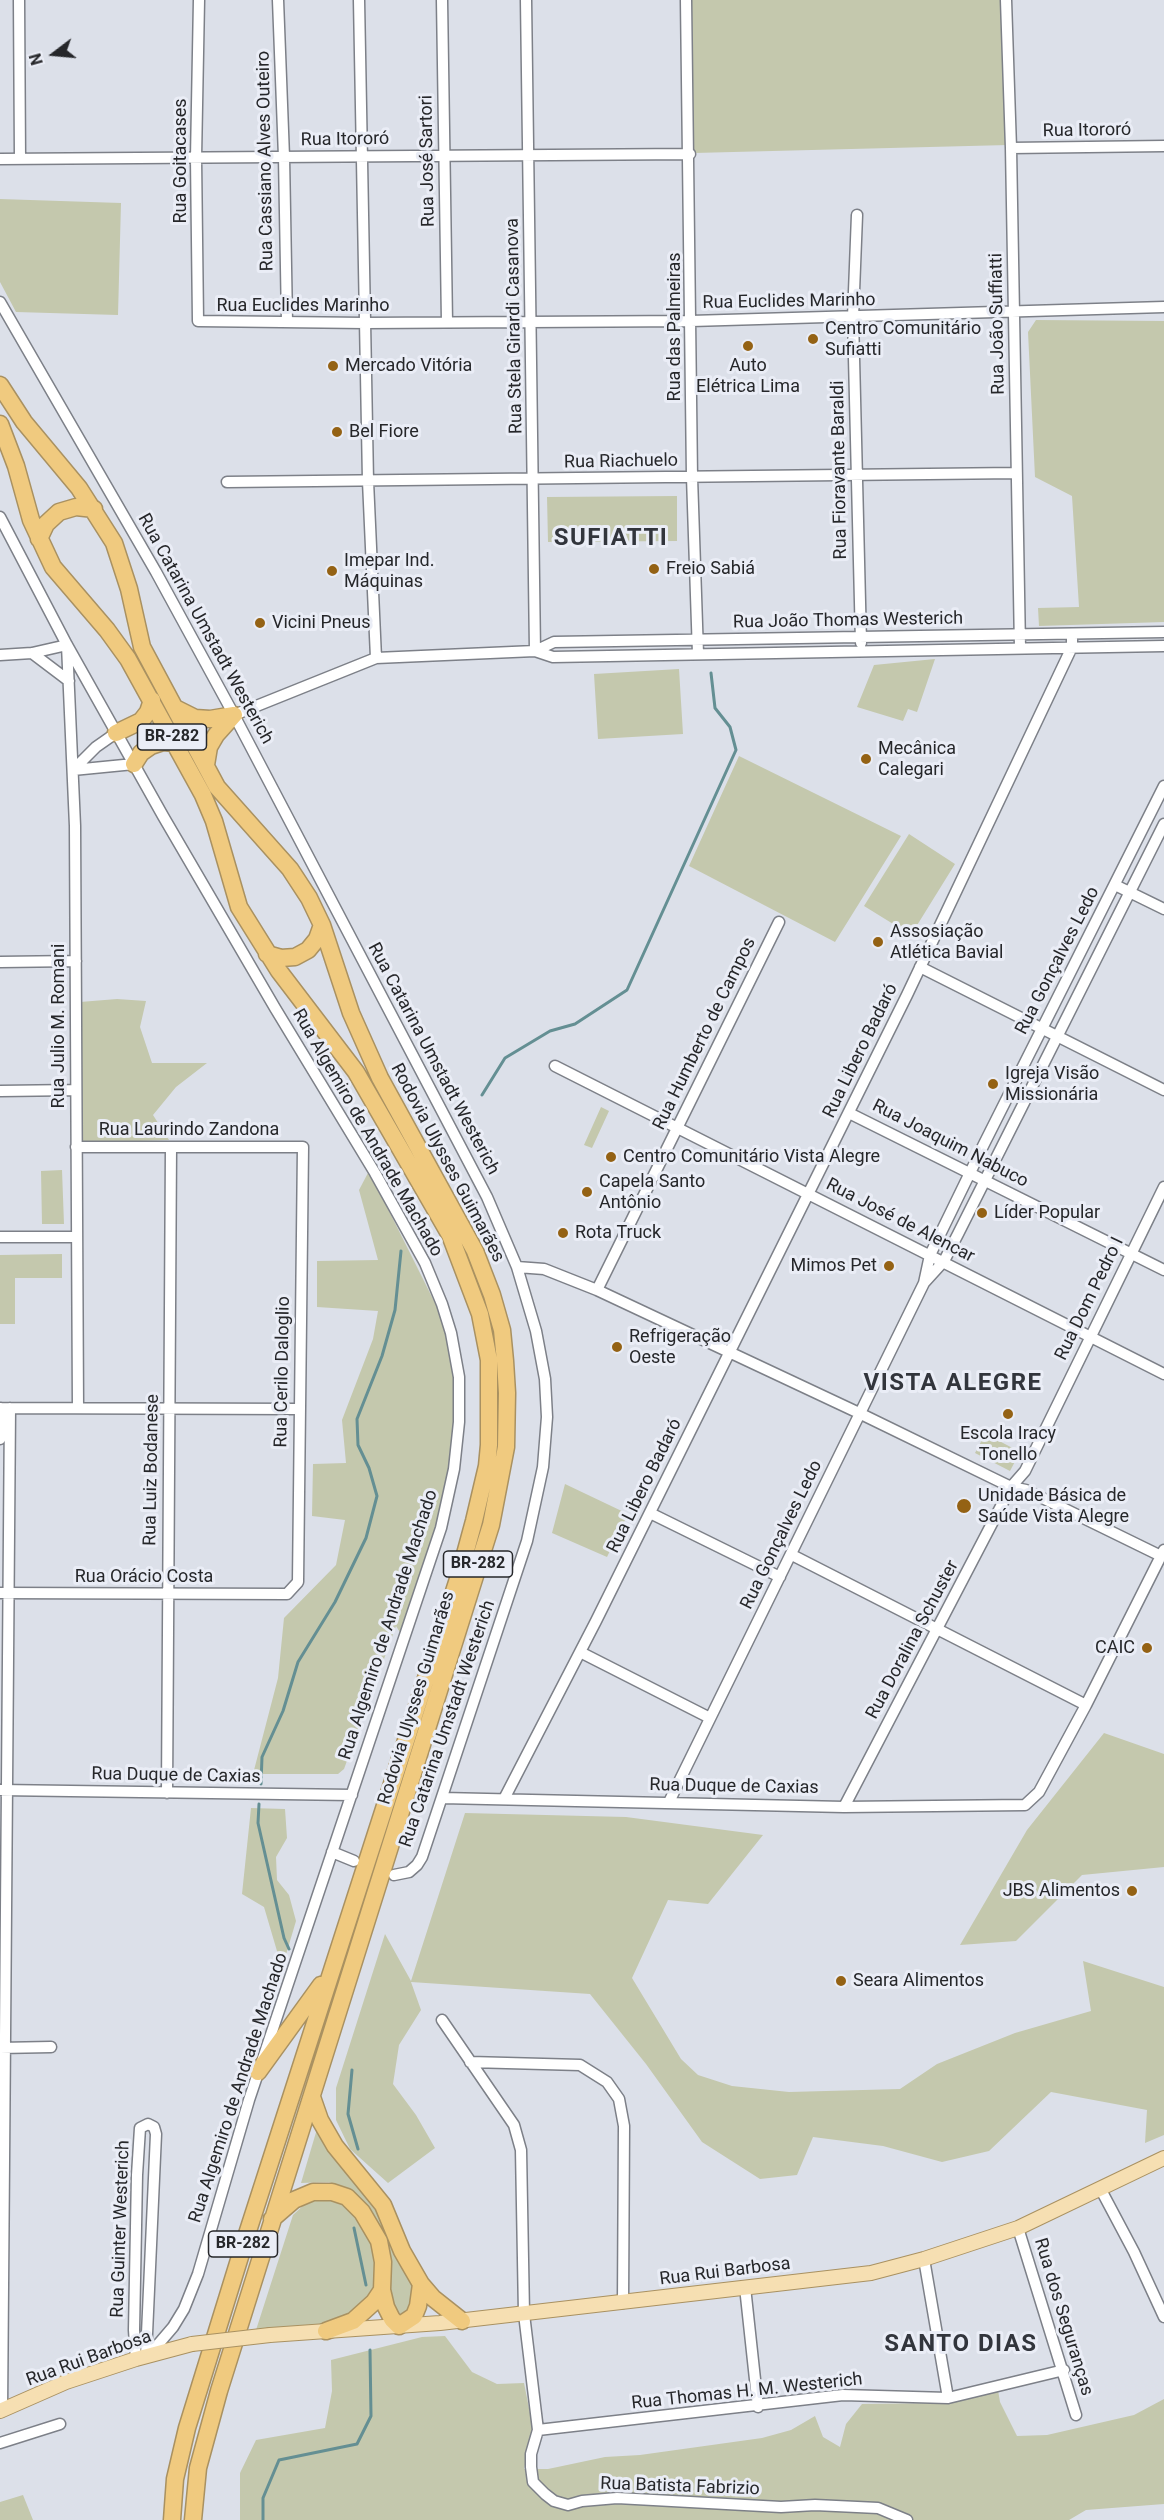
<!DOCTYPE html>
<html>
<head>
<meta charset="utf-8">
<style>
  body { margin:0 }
  #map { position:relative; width:1164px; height:2520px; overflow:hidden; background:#dce0e9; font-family:Roboto,sans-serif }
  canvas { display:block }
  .north { position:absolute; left:24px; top:24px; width:60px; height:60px; -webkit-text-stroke:4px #eaedf6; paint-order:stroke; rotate:254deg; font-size:16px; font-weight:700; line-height:24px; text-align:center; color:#26272a }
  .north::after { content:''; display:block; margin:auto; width:21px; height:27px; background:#26272a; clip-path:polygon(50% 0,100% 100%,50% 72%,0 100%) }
</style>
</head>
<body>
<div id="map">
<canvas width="1164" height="2520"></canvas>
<div class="north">N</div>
</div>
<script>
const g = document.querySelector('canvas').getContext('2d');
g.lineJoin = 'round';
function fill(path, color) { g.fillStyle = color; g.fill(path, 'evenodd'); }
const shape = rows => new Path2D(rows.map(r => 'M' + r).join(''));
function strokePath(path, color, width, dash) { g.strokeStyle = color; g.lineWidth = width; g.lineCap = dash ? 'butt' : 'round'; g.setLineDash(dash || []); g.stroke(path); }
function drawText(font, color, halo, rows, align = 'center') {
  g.font = font + ' Roboto,sans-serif'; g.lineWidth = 6; g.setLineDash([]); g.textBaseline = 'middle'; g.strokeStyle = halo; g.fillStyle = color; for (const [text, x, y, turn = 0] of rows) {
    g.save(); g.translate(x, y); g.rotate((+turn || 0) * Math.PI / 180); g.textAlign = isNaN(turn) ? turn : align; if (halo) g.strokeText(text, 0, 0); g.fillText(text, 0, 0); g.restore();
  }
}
fill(shape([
  [689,0,1003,0,1008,145,694,153],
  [0,199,121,203,118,315,16,312,0,282],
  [1036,320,1164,321,1164,622,1039,626,1038,608,1079,607,1072,496,1035,477,1028,332],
  [677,496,677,541,548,542,547,497],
  [935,659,917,712,908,709,903,721,857,707,874,665],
  [679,669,683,734,598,739,594,674],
  [739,756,901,836,835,942,689,866],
  [909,834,955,864,911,935,864,906],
  [117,999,146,1001,140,1027,152,1063,207,1063,176,1087,153,1115,169,1140,82,1143,80,1002],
  [601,1107,609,1111,592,1148,584,1145],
  [62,1170,64,1224,42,1224,41,1171],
  [369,1171,439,1311,457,1378,457,1422,439,1528,403,1637,396,1626,344,1769,338,1774,253,1774,278,1678,284,1618,336,1565,345,1520,312,1516,313,1464,346,1463,342,1420,373,1339,378,1311,317,1307,317,1261,378,1260,359,1190],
  [62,1254,62,1278,15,1278,15,1324,0,1324,0,1255],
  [988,1435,1020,1452,1010,1471,975,1453,984,1436],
  [565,1484,628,1514,607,1557,552,1533],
  [1104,1733,1164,1754,1164,1867,1082,1875,1016,1941,960,1945,1027,1830],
  [251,1808,285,1809,287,1838,276,1857,277,1880,289,1895,296,1921,282,1968,264,1907,242,1894],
  [465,1813,626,1817,763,1835,708,1904,668,1900,632,1978,681,2059,698,2075,732,2086,789,2092,900,2089,937,2064,1015,2033,1091,2011,1083,1961,1164,1987,1164,2135,1145,2143,1147,2110,1051,2092,989,2151,942,2162,883,2146,813,2137,797,2175,760,2179,702,2142,646,2064,590,1994,411,1982,421,2010,399,2045,393,2084,416,2115,435,2148,388,2183,350,2149,336,2120,336,2088,385,1934,411,1981],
  [317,2129,371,2192,414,2282,410,2312,403,2317,395,2311,388,2299,389,2266,349,2190,329,2182,301,2183],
  [331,2197,348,2205,373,2240,377,2276,371,2296,343,2318,323,2324,256,2330,293,2215,306,2203],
  [445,2336,472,2372,497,2384,524,2383,533,2428,524,2469,548,2469,605,2457,640,2455,762,2438,791,2430,815,2416,823,2437,840,2447,846,2424,862,2404,940,2403,998,2390,1000,2402,1017,2436,1047,2435,1134,2415,1164,2399,1164,2504,1086,2510,1069,2520,240,2520,240,2473,256,2440,325,2428,332,2391,331,2360,422,2337],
  [23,2495,33,2520,0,2520,0,2502]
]), '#c4c8ad');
strokePath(shape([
  [482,1095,505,1058,550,1031,575,1024,627,990,736,750,730,727,715,708,711,673],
  [261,1784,262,1757,283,1711,298,1662,335,1602,366,1538,377,1496,369,1468,358,1445,357,1419,382,1356,395,1310,401,1251],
  [259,1804,258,1823,284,1938,289,1949],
  [352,2070,348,2114,358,2149],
  [354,2228,366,2285],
  [263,2520,263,2498,279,2460,357,2444,371,2416,370,2350]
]), '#648f93', 3);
const minor = shape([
  [19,0,20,158],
  [199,0,196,158,198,321,365,323,691,321,1164,307],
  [278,0,284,157,287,322],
  [359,0,368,481,376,658],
  [442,0,447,322],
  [526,0,535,651],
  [686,0,692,477,698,654],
  [1006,0,1011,148,1020,648],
  [1011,148,1164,146],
  [0,159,690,154],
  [857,215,853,317,861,643],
  [0,302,156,572,234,715,487,1197,517,1267,536,1331,545,1379,547,1417,543,1467,527,1541,422,1857,417,1865,409,1872,394,1875],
  [227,482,1016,473],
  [0,517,67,645,163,816,275,1008,375,1173,425,1263,442,1304,451,1333,459,1377,459,1422,454,1469,441,1528,249,2100,198,2274,184,2309,173,2327,149,2355],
  [535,651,554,642,1164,632],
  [32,653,69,681],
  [0,655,32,653,67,645,75,826,78,1408],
  [234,715,376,658,535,651,553,657,1164,646],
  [73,770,134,764],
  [73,770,96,747,116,733],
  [1115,885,1164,909],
  [0,962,76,961],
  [920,967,1164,1090],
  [555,1066,1164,1374],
  [0,1091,75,1090],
  [849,1113,1164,1270],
  [0,1237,77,1237],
  [517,1267,544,1269,597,1290,859,1413,1011,1487,1026,1490,1161,1556],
  [924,1283,944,1261,958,1234,1164,824],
  [597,1290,779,922],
  [0,1408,299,1409],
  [0,1439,1,1408],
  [650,1513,780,1577],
  [792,1555,1086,1705],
  [0,1593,287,1594,298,1582,303,1147,76,1147],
  [580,1652,710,1718],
  [0,1790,352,1795],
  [167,1793,171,1147],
  [442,1798,844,1807,1025,1805,1039,1792,1086,1705,1164,1550],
  [504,1799,596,1621,907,995,1072,647,1072,634],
  [669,1802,924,1283,930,1255,984,1144,1164,786],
  [844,1807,1011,1487,1025,1471,1164,1187],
  [332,1852,354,1861],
  [442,2020,514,2125,521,2150,524,2314,538,2430,531,2454,531,2467,533,2482,545,2494,554,2501,568,2505,582,2501,617,2498,781,2507,815,2505,878,2508,907,2520],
  [0,2048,51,2047],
  [470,2062,580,2065,607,2082,619,2099,624,2126,623,2303],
  [1100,2188,1134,2252,1164,2317],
  [1018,2228,1076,2415],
  [924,2259,948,2398],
  [745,2287,758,2407],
  [136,2359,134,2330,137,2175,140,2128,148,2124,154,2127,156,2134,146,2356],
  [2,2411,10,1408],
  [538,2430,843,2395,948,2398,1064,2370],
  [0,2443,60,2424]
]);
const major = shape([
  [270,2335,440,2323,871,2273,924,2259,1018,2228,1164,2158],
  [0,2411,66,2382,136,2359,192,2344]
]);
const highway = shape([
  [0,385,24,422,79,488,114,543,129,589,142,647,217,787,290,869,309,898,322,925,351,1013,380,1078,475,1251,492,1295,502,1330,505,1361,507,1393,506,1447,491,1525,219,2391,198,2468,193,2520],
  [0,424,16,466,31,520,53,567,107,630,128,659,203,795,214,821,239,907,279,971,356,1072,450,1235,480,1314,489,1360,489,1445,487,1466,474,1521,459,1576,247,2234,187,2428,175,2479,172,2520],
  [39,539,46,524,59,512,76,507,94,509],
  [175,708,195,718,210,719,234,715],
  [116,733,141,721,148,712,152,700],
  [134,764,141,753,151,746,163,742,175,743],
  [206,765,209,747,216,735,234,715],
  [267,954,281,958,295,957,308,950,317,939,322,925],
  [258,2072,321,1985],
  [312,2097,320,2120,335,2146,383,2205,402,2251,421,2284,433,2298,462,2321],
  [272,2219,294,2200,313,2192,332,2192,347,2197,362,2212,379,2241,383,2262,382,2290,386,2307,392,2319,399,2326,414,2316,418,2306,421,2284],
  [326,2331,353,2321,374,2302,382,2290]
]);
strokePath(minor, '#7d8088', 13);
strokePath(major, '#a99161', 16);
strokePath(highway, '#a99161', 19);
strokePath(minor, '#fff', 10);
strokePath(major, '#f6dfb2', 14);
strokePath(highway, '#f0ca7f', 16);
const majorBridge = shape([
  [192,2344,270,2335]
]);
strokePath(majorBridge, '#a99161', 16, []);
strokePath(majorBridge, '#f6dfb2', 14);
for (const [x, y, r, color] of [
  [813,339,6,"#946214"],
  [748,346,6,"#946214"],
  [333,366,6,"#946214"],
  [337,432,6,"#946214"],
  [654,569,6,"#946214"],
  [332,571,6,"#946214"],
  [260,623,6,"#946214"],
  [866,759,6,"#946214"],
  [878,942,6,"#946214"],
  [993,1084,6,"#946214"],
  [611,1157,6,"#946214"],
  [587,1192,6,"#946214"],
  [982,1213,6,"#946214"],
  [563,1233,6,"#946214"],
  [889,1266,6,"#946214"],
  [617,1347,6,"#946214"],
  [1008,1414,6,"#946214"],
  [964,1506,8,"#946214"],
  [1147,1648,6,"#946214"],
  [1132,1891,6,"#946214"],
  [841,1981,6,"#946214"]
]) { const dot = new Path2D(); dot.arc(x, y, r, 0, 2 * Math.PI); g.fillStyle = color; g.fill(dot); strokePath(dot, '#eaedf6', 2); }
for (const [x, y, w] of [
  [172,737,69],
  [478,1564,69],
  [243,2244,69]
]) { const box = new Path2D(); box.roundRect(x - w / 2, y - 13, w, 26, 4.5); g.fillStyle = '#eaedf6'; g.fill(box); strokePath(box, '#26272a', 1.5); }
drawText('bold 16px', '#26272a', null, [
  ["BR-282",172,737],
  ["BR-282",478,1564],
  ["BR-282",243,2244]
]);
drawText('18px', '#26272a', '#eaedf6', [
  ["Rua Itororó",1087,131,-1],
  ["Rua Itororó",345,140,-1],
  ["Rua Goitacases",181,161,-90],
  ["Rua Cassiano Alves Outeiro",266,161,-91],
  ["Rua José Sartori",428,161,-91],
  ["Rua Euclides Marinho",789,302,-1],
  ["Rua Euclides Marinho",303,306],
  ["Rua João Suffiatti",998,324,-91],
  ["Rua Stela Girardi Casanova",515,326,-91],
  ["Rua das Palmeiras",675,327,-90],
  ["Rua Riachuelo",621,462,-1],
  ["Rua Fioravante Baraldi",840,470,-91],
  ["Rua João Thomas Westerich",848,621,-1],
  ["Rua Catarina Umstadt Westerich",205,629,61],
  ["Rua Gonçalves Ledo",1058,961,-63],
  ["Rua Julio M. Romani",59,1026,-90],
  ["Rua Humberto de Campos",705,1034,-64],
  ["Rua Libero Badaró",861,1051,-64],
  ["Rua Catarina Umstadt Westerich",433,1059,62],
  ["Rua Laurindo Zandona",189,1130],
  ["Rua Algemiro de Andrade Machado",367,1133,60],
  ["Rua Joaquim Nabuco",950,1144,27],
  ["Rodovia Ulysses Guimarães",447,1163,62],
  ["Rua José de Alencar",900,1221,27],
  ["Rua Dom Pedro I",1090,1299,-64],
  ["Rua Cerilo Daloglio",283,1372,-89],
  ["Rua Luiz Bodanese",152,1470,-89],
  ["Rua Libero Badaró",645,1486,-64],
  ["Rua Gonçalves Ledo",782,1535,-64],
  ["Rua Orácio Costa",144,1577],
  ["Rua Algemiro de Andrade Machado",389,1625,-72],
  ["Rua Doralina Schuster",913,1640,-62],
  ["Rodovia Ulysses Guimarães",417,1698,-73],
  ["Rua Catarina Umstadt Westerich",448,1724,-71],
  ["Rua Duque de Caxias",176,1776,1],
  ["Rua Duque de Caxias",734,1787,1],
  ["Rua Algemiro de Andrade Machado",239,2088,-72],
  ["Rua Guinter Westerich",121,2229,-88],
  ["Rua Rui Barbosa",725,2272,-7],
  ["Rua dos Seguranças",1063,2317,73],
  ["Rua Rui Barbosa",89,2359,-20],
  ["Rua Thomas H. M. Westerich",747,2392,-6],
  ["Rua Batista Fabrizio",680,2487,2]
]);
drawText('18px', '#26272a', '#eaedf6', [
  ["Centro Comunitário",825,329],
  ["Sufiatti",825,350],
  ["Mercado Vitória",345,366],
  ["Auto",748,366,"center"],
  ["Elétrica Lima",748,387,"center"],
  ["Bel Fiore",349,432],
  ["Imepar Ind.",344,561],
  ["Máquinas",344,582],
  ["Freio Sabiá",666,569],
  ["Vicini Pneus",272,623],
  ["Mecânica",878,749],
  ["Calegari",878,770],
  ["Assosiação",890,932],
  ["Atlética Bavial",890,953],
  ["Igreja Visão",1005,1074],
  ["Missionária",1005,1095],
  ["Centro Comunitário Vista Alegre",623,1157],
  ["Capela Santo",599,1182],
  ["Antônio",599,1203],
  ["Líder Popular",994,1213],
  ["Rota Truck",575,1233],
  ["Mimos Pet",877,1266,"right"],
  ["Refrigeração",629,1337],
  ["Oeste",629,1358],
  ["Escola Iracy",1008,1434,"center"],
  ["Tonello",1008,1455,"center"],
  ["Unidade Básica de",978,1496],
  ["Saúde Vista Alegre",978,1517],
  ["CAIC",1135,1648,"right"],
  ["JBS Alimentos",1120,1891,"right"],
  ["Seara Alimentos",853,1981]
], 'left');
g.letterSpacing = '1.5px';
drawText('bold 24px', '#32353c', '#eaedf6', [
  ["SUFIATTI",611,539],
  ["VISTA ALEGRE",953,1384],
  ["SANTO DIAS",961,2345]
]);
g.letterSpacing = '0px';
</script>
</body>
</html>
